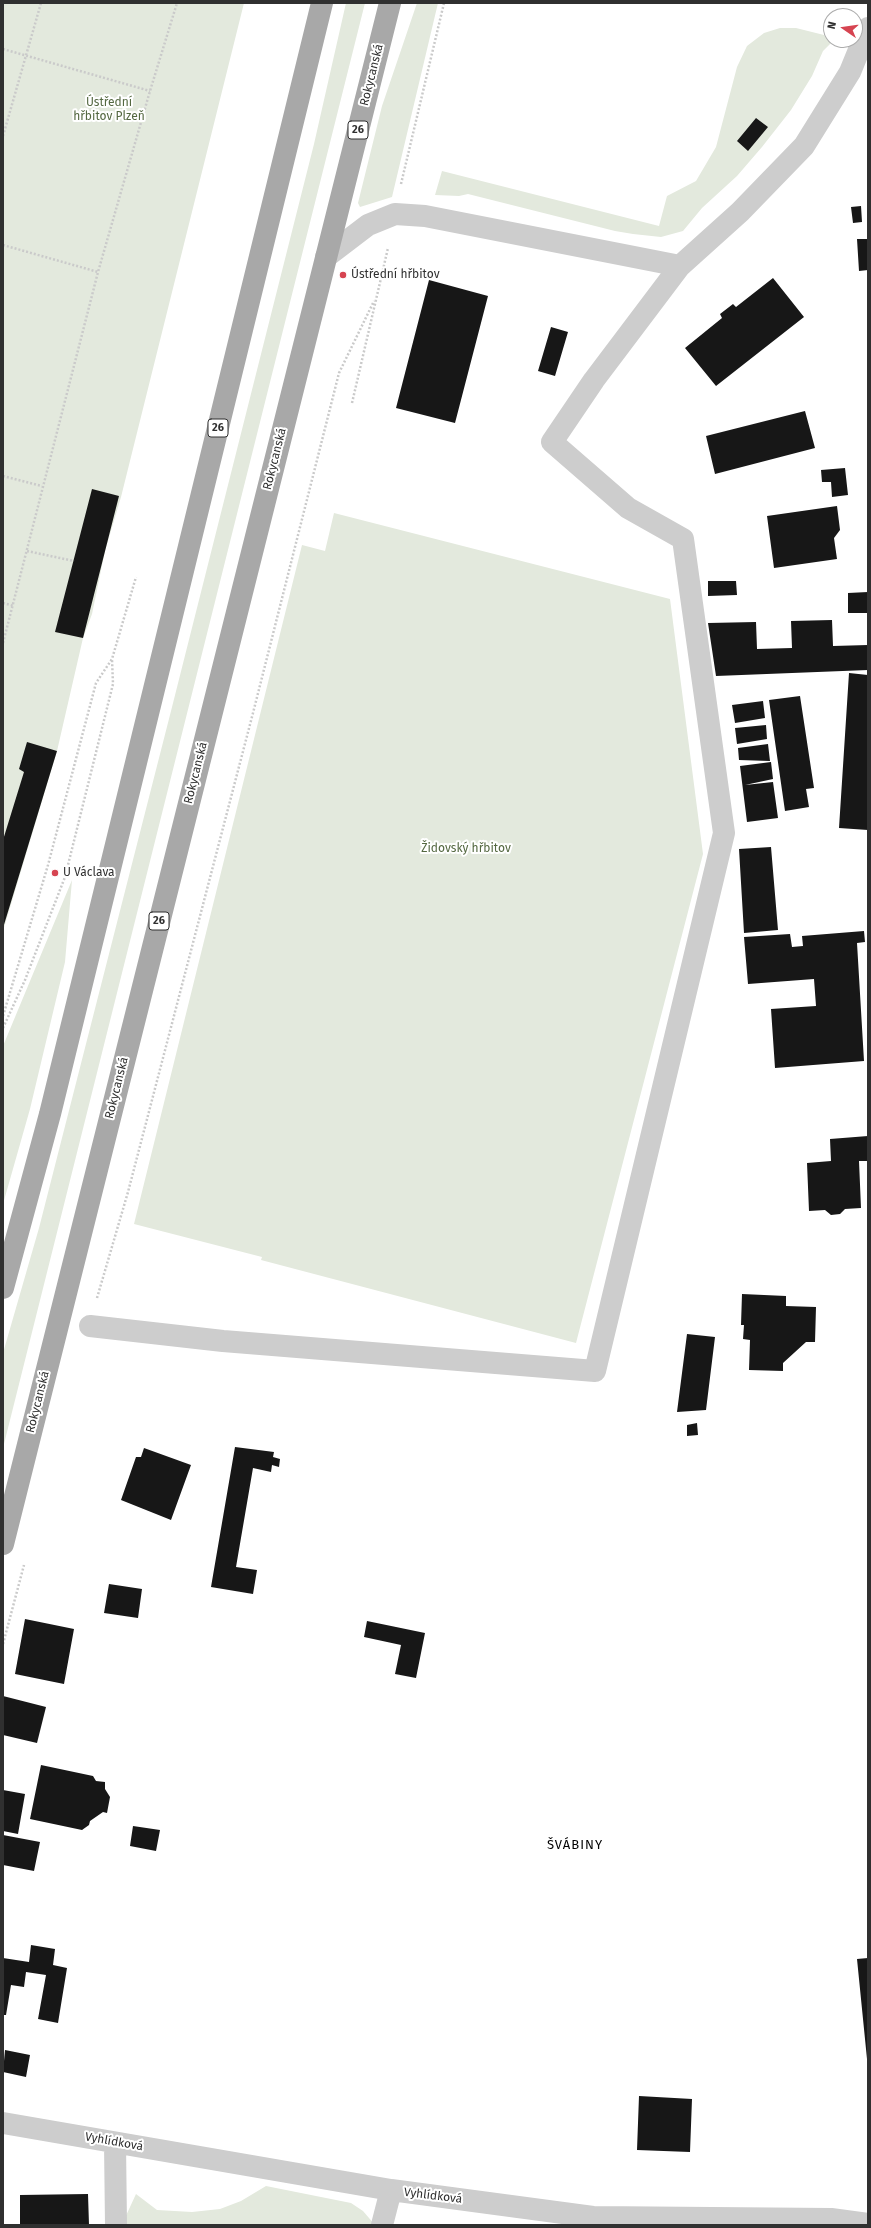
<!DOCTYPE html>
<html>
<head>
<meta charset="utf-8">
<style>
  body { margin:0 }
  #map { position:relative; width:871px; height:2228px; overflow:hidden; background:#fff; font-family:"Fira Sans",sans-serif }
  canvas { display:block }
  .frame { position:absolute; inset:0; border:4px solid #303030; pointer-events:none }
  .north { position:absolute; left:823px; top:8px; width:40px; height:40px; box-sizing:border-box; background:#fff; border:1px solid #acacac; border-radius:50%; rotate:283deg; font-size:11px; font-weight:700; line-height:16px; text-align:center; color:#303030 }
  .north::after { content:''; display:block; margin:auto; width:14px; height:18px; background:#d64451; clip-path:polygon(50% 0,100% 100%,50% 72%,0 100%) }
</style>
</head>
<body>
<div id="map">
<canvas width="871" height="2228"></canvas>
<div class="frame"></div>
<div class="north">N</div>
</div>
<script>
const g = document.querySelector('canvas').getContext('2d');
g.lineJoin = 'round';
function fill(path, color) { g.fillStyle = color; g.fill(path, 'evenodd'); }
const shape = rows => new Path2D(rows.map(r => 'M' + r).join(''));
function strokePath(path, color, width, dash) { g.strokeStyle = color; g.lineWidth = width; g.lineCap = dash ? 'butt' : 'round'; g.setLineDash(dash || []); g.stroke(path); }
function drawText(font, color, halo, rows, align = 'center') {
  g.font = font + ' "Fira Sans",sans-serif'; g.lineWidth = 4; g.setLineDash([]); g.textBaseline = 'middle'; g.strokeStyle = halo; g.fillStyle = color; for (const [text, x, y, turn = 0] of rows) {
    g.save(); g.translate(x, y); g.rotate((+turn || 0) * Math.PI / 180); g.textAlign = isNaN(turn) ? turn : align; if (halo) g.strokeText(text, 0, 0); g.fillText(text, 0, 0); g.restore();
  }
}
fill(shape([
  [3,3,244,3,121,497,105,551,92,614,83,638,57,751,3,931],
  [346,3,365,3,3,1448,3,1353,39,1228,171,711,314,144],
  [417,3,438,3,392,197,360,207,358,203,382,106],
  [780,28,796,28,824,35,832,42,823,51,812,76,791,110,762,147,737,176,702,208,683,231,661,237,633,234,615,231,468,194,459,196,435,195,442,171,659,226,667,196,696,181,716,147,737,67,747,46,764,33],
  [334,513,670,599,703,854,576,1343,261,1260,262,1257,134,1224,302,545,325,551],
  [72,880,65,962,30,1109,3,1204,3,1046],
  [266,2186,351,2203,363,2211,375,2225,124,2225,124,2220,136,2194,157,2210,192,2212,220,2209,241,2201]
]), '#e3e9dd');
fill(shape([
  [756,118,768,127,748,151,737,141],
  [861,206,862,222,853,223,851,207],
  [857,239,868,239,868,270,859,271],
  [773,278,804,317,716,386,685,348,722,318,720,314,733,304,736,307],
  [429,280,488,296,455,423,396,408],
  [551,327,568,332,555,376,538,371],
  [805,411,815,448,715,474,706,436],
  [845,468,848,495,832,497,831,482,822,482,821,470],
  [92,489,119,496,83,638,55,632],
  [837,506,840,530,834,538,837,559,774,568,767,516],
  [708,581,736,581,737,595,708,596],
  [868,592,868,613,848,613,848,593],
  [832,620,833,646,868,645,868,670,716,676,708,623,756,622,757,649,792,648,791,621],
  [849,673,868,675,868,830,839,828],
  [800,696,814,788,806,789,809,807,785,811,769,700],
  [763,701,765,718,735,723,732,705],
  [766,725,767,739,737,744,735,728],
  [27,742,57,751,3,928,3,840,24,772,19,769],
  [768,744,770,761,739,760,738,748],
  [771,762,773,779,745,785,773,782,778,818,747,822,740,766],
  [771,847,778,930,744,933,739,849],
  [864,931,865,942,857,943,864,1061,775,1068,771,1009,816,1006,814,979,748,984,744,937,790,934,792,947,803,946,802,936],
  [868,1136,868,1161,859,1161,861,1208,845,1209,840,1214,831,1215,825,1210,809,1211,807,1163,831,1161,830,1139],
  [742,1294,786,1296,786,1306,816,1307,815,1342,806,1342,783,1363,783,1371,749,1370,750,1340,743,1339,744,1325,741,1325],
  [687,1334,715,1337,706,1410,677,1412],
  [697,1423,698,1435,687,1436,687,1425],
  [235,1447,274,1452,273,1457,280,1459,279,1467,272,1465,271,1472,253,1468,236,1567,257,1570,253,1594,211,1587],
  [144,1448,191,1465,171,1520,121,1500,136,1457,141,1457],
  [109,1584,142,1589,138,1618,104,1613],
  [25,1619,74,1629,64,1684,15,1674],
  [367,1621,425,1633,416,1678,395,1674,401,1645,364,1637],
  [3,1696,46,1707,37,1743,3,1735],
  [41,1765,93,1776,96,1781,105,1782,105,1789,110,1797,107,1813,103,1812,90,1821,89,1825,82,1830,30,1819],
  [3,1790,25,1794,18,1834,3,1831],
  [133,1826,160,1830,156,1851,130,1846],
  [3,1835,40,1842,34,1871,3,1865],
  [31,1945,55,1949,53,1965,67,1968,58,2023,38,2019,46,1975,26,1972,24,1987,11,1985,6,2015,3,2015,3,1958,29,1962],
  [868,1958,868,2059,867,2059,857,1959],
  [5,2050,30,2055,26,2077,3,2072],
  [639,2096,692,2099,690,2152,637,2150],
  [88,2194,89,2225,20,2225,20,2195]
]), '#171717');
strokePath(shape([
  [3,49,150,91],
  [3,136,41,3],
  [401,184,444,3],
  [3,245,98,272],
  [352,403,388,248],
  [3,476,42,486],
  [27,551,74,561],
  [3,603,14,606],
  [3,643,98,272,150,91,177,3],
  [3,1016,48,865,96,683,112,659,136,577],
  [3,1028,25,980,65,877,113,684,112,659],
  [97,1298,128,1192,253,713,339,373,374,301],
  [3,1644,24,1565]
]), '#cacaca', 2.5, [2, 2]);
strokePath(shape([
  [326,257,368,225,395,214,425,216,680,266],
  [90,1326,223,1341,595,1371,724,833,683,539,628,508,552,442,594,380,680,266,740,212,804,146,850,72,868,28],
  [3,2123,391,2190,593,2217,831,2219,868,2224],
  [115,2143,116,2225],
  [382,2225,391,2190]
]), '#cdcdcd', 22);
strokePath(shape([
  [3,1288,50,1114,322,3],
  [3,1544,390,3]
]), '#a8a8a8', 22);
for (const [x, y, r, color] of [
  [343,275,4,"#d64451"],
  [55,873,4,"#d64451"]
]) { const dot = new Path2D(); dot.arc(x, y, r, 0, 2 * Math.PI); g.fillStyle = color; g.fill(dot); strokePath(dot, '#fff', 1.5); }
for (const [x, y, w] of [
  [358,130,20],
  [218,428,20],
  [159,921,20]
]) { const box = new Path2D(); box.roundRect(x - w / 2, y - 9, w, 18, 3); g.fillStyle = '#fff'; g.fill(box); strokePath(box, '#303030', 1); }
drawText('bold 11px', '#303030', null, [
  ["26",358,130],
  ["26",218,428],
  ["26",159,921]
]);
drawText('12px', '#303030', '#fff', [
  ["Rokycanská",372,75,-76],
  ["Rokycanská",275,459,-76],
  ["Rokycanská",196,773,-76],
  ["Rokycanská",117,1088,-76],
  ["Rokycanská",38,1402,-76],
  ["Vyhlídková",114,2142,10],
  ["Vyhlídková",433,2196,7]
]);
drawText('12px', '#546841', '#fff', [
  ["Ústřední",109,103],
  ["hřbitov Plzeň",109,117],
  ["Židovský hřbitov",466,849]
]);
drawText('12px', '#303030', '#fff', [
  ["Ústřední hřbitov",351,275],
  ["U Václava",63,873]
], 'left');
g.letterSpacing = '1px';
drawText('13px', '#000', '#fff', [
  ["ŠVÁBINY",575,1845]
]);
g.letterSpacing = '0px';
</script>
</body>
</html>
